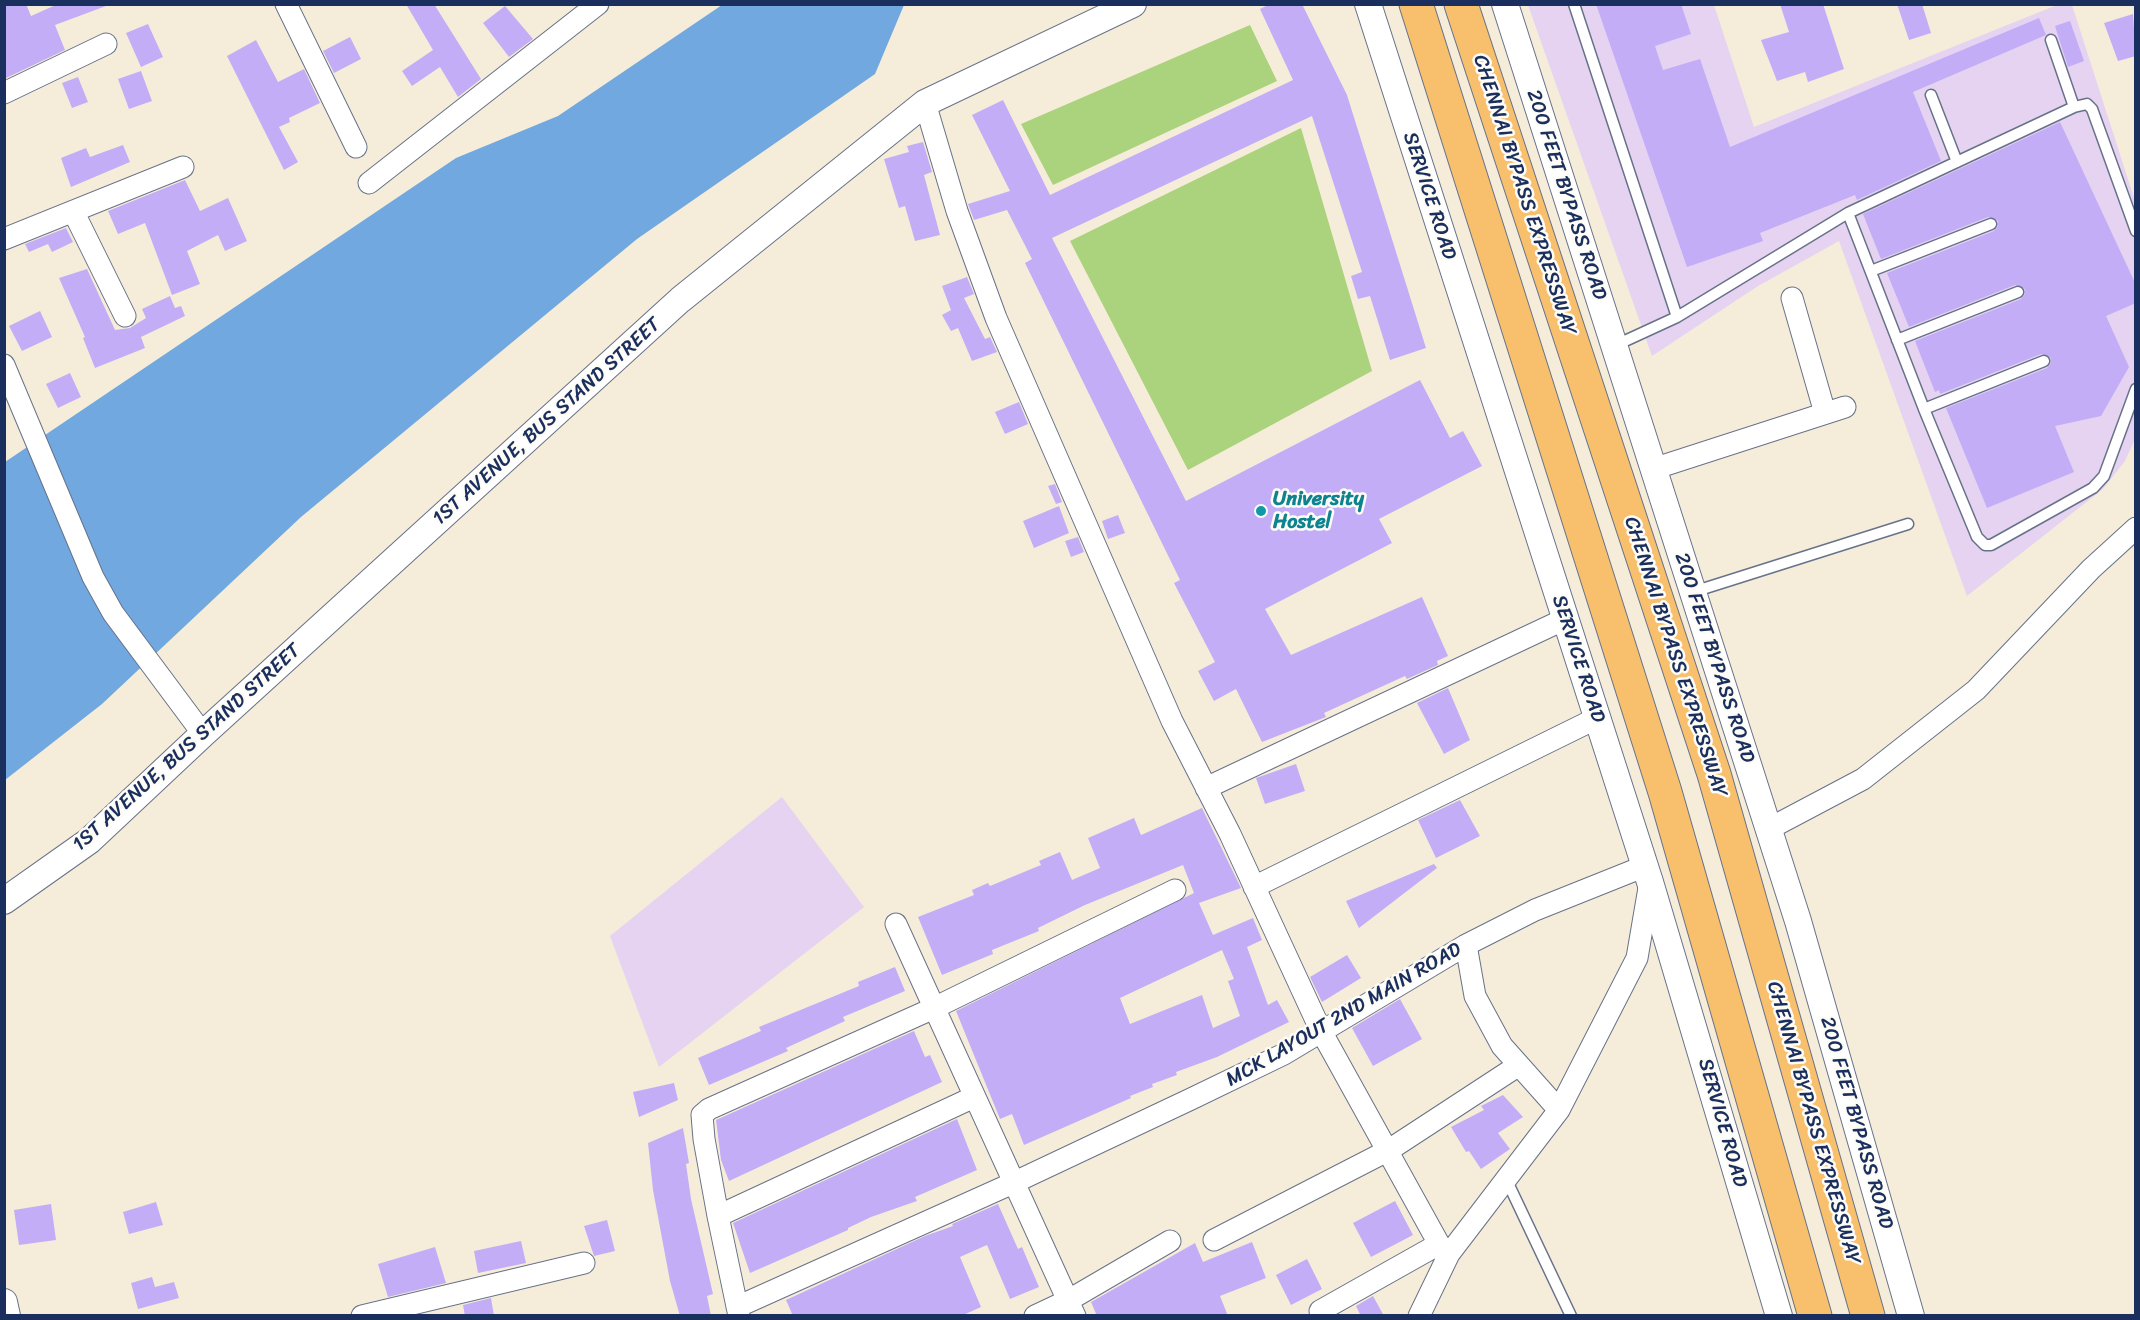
<!DOCTYPE html>
<html>
<head>
<meta charset="utf-8">
<style>
  body { margin:0 }
  #map { position:relative; width:2140px; height:1320px; overflow:hidden; background:#f5edd9; font-family:Sriracha,sans-serif }
  canvas { display:block }
  .frame { position:absolute; inset:0; border:6px solid #1b2f5e; pointer-events:none }
</style>
</head>
<body>
<div id="map">
<canvas width="2140" height="1320"></canvas>
<div class="frame"></div>
</div>
<script>
const g = document.querySelector('canvas').getContext('2d');
g.lineJoin = 'round';
function fill(path, color) { g.fillStyle = color; g.fill(path, 'evenodd'); }
const shape = rows => new Path2D(rows.map(r => 'M' + r).join(''));
function strokePath(path, color, width, dash) { g.strokeStyle = color; g.lineWidth = width; g.lineCap = dash ? 'butt' : 'round'; g.setLineDash(dash || []); g.stroke(path); }
function drawText(font, color, halo, rows, align = 'center') {
  g.font = font + ' Sriracha,sans-serif'; g.lineWidth = 5; g.setLineDash([]); g.textBaseline = 'middle'; g.strokeStyle = halo; g.fillStyle = color; for (const [text, x, y, turn = 0] of rows) {
    g.save(); g.translate(x, y); g.rotate((+turn || 0) * Math.PI / 180); g.textAlign = isNaN(turn) ? turn : align; if (halo) g.strokeText(text, 0, 0); g.fillText(text, 0, 0); g.restore();
  }
}
fill(shape([
  [1528,5,1714,5,1754,127,2057,5,2072,5,2135,201,2135,439,2125,461,2103,489,1967,596,1839,241,1758,286,1652,356],
  [782,797,864,907,659,1067,610,936]
]), '#e5d3f1');
fill(shape([
  [1250,25,1277,81,1053,185,1021,124],
  [1301,128,1372,371,1188,470,1070,241]
]), '#abd27c');
fill(shape([
  [722,5,904,5,875,74,637,239,301,517,102,704,5,780,5,462,456,158,558,116]
]), '#70a8df');
fill(shape([
  [4,4,26,4,31,16,58,4,106,6,55,25,65,50,4,79],
  [406,4,434,4,481,79,458,97,440,67,412,86,402,71,433,50],
  [1270,4,1302,4,1347,95,1426,348,1390,360,1370,296,1358,299,1351,276,1362,272,1312,116,1052,238,1186,501,1420,380,1450,438,1463,431,1482,466,1379,519,1392,543,1265,609,1291,655,1422,597,1448,656,1437,661,1438,665,1407,679,1405,676,1324,713,1326,717,1262,742,1236,689,1214,701,1198,671,1215,662,1174,583,1180,580,1025,263,1032,259,1007,210,974,220,968,204,1010,191,972,115,1003,100,1050,195,1293,80,1260,9],
  [1596,4,1681,4,1691,34,1655,46,1663,70,1700,59,1730,147,2039,18,2046,35,1913,92,1941,161,1857,200,1855,195,1760,233,1763,241,1687,267],
  [1780,4,1823,4,1844,69,1808,82,1805,72,1777,81,1761,40,1789,32],
  [1897,4,1922,4,1931,33,1909,40],
  [505,6,533,39,509,57,483,23],
  [2133,14,2136,56,2118,61,2104,23],
  [2070,21,2084,61,2068,67,2055,26],
  [148,24,163,57,141,67,126,33],
  [350,37,361,59,334,73,323,51],
  [256,40,278,82,304,69,320,103,289,118,290,122,279,127,298,162,284,170,227,56],
  [141,71,152,101,129,109,118,79],
  [78,77,88,102,72,108,62,83],
  [2060,122,2136,285,2136,303,2106,316,2129,367,2101,416,2055,426,2074,472,1987,508,1946,408,2047,368,2051,363,2051,358,2041,354,1940,394,1939,390,1935,392,1915,341,2021,299,2025,294,2025,289,2015,285,1909,327,1887,273,1994,231,1998,226,1998,221,1988,217,1881,259,1863,214],
  [923,142,932,172,924,175,940,235,915,241,905,206,899,208,884,159,909,152,907,146],
  [123,145,130,162,71,187,61,158,86,148,90,157],
  [185,180,200,211,228,198,247,241,225,251,218,235,187,251,200,284,172,295,145,223,118,234,108,211],
  [66,228,73,242,52,252,48,244,29,252,25,244],
  [87,269,115,330,130,328,146,318,142,309,170,296,175,308,181,306,185,316,141,337,145,348,95,368,83,338,85,337,59,278],
  [967,277,974,294,964,298,985,339,990,337,997,352,972,361,958,328,951,331,942,315,951,310,942,286],
  [40,311,52,337,22,351,9,326],
  [70,373,81,397,58,408,46,384],
  [1019,402,1028,424,1005,434,995,412],
  [1055,484,1062,502,1056,504,1048,486],
  [1059,506,1069,533,1034,548,1023,521],
  [1118,515,1125,533,1108,539,1102,521],
  [1078,537,1084,552,1071,557,1065,541],
  [1448,688,1470,740,1444,754,1417,703],
  [1296,764,1305,791,1265,804,1256,778],
  [1460,800,1480,836,1436,858,1418,820],
  [1202,808,1241,888,1199,903,1213,935,1253,918,1262,940,1247,947,1268,1005,1277,1000,1289,1022,1217,1057,1176,1072,1177,1075,1152,1084,1153,1087,1130,1096,1131,1098,1024,1145,1012,1114,1000,1119,956,1011,1194,893,1183,865,1085,905,1038,928,1039,931,992,950,993,954,942,975,918,917,974,895,972,890,988,883,990,886,1041,865,1039,861,1060,852,1072,880,1100,868,1088,838,1134,818,1141,835],
  [1222,950,1234,979,1228,981,1240,1016,1213,1028,1202,995,1130,1024,1120,998],
  [1434,864,1437,868,1359,928,1346,901],
  [1347,955,1361,978,1322,1002,1310,977],
  [895,967,905,991,843,1017,845,1021,786,1048,788,1051,709,1085,698,1058,761,1031,759,1027,859,986,858,982],
  [1400,999,1422,1039,1373,1066,1352,1028],
  [914,1031,925,1057,930,1055,942,1082,729,1181,721,1160,716,1120],
  [674,1083,678,1100,639,1117,633,1092],
  [1503,1095,1523,1117,1498,1133,1510,1149,1481,1169,1469,1151,1466,1152,1451,1127,1484,1110,1481,1106],
  [957,1119,977,1170,915,1197,917,1201,871,1217,848,1228,848,1230,750,1273,733,1223],
  [683,1128,689,1163,686,1164,691,1199,713,1294,707,1296,711,1316,680,1316,670,1281,653,1190,648,1143],
  [1395,1201,1413,1235,1371,1257,1353,1223],
  [156,1202,163,1225,129,1234,123,1212],
  [51,1204,56,1240,19,1245,14,1210],
  [998,1204,1018,1249,1022,1247,1039,1287,1010,1299,987,1245,960,1257,981,1307,961,1316,793,1316,786,1300,925,1236,953,1226,952,1224],
  [607,1220,615,1251,594,1256,584,1226],
  [521,1241,526,1263,478,1273,474,1251],
  [1252,1242,1266,1278,1220,1296,1228,1316,1097,1316,1091,1302,1195,1243,1203,1262],
  [435,1247,446,1283,388,1297,378,1264],
  [1307,1259,1322,1289,1291,1305,1276,1275],
  [152,1277,155,1287,174,1282,179,1298,138,1309,131,1283],
  [1373,1296,1384,1316,1361,1316,1356,1306],
  [491,1298,494,1316,465,1316,463,1305]
]), '#c4adf7');
const service = shape([
  [1574,4,1677,317],
  [2051,40,2074,107],
  [1931,95,1957,162],
  [1848,213,1924,409,1977,537,1985,545,1991,545,2093,488,2104,476,2136,389],
  [1871,271,1991,224],
  [1897,340,2018,292],
  [1614,346,1677,317,1848,213,2074,107,2087,104,2092,109,2136,231],
  [1924,409,2044,361],
  [1693,592,1908,524],
  [1507,1181,1571,1316]
]);
const minor = shape([
  [286,4,356,147],
  [4,93,106,44],
  [925,103,957,211,996,318,1172,721,1230,834,1321,1031,1439,1244,1449,1254],
  [369,183,598,4],
  [74,213,125,316],
  [4,239,183,167],
  [1792,298,1825,413],
  [4,365,93,577,113,613,203,734],
  [1653,469,1845,407],
  [1206,788,1565,619],
  [1768,825,1778,824,1863,779,1976,690,2091,569,2136,528],
  [1254,887,1597,718],
  [896,924,1075,1316],
  [1466,945,1475,996,1502,1046,1559,1110],
  [718,1216,704,1139,702,1115,709,1109,934,1008,1175,890],
  [1214,1240,1389,1150,1519,1065],
  [737,1307,1013,1183,1191,1099,1284,1054,1466,945,1535,910,1645,866],
  [1320,1311,1439,1244],
  [362,1316,584,1263],
  [739,1316,718,1216,974,1097],
  [1035,1316,1069,1300,1170,1241],
  [1419,1316,1449,1254,1559,1110,1637,958,1650,882]
]);
const tertiary = shape([
  [1368,4,1650,882,1779,1316],
  [1505,4,1798,921,1911,1316],
  [4,901,89,841,203,734,680,300,925,103,1133,4],
  [4,1302,7,1316]
]);
const trunk = shape([
  [1416,4,1665,792,1815,1316],
  [1461,4,1714,774,1868,1316]
]);
strokePath(service, '#677289', 13);
strokePath(minor, '#677289', 23);
strokePath(tertiary, '#677289', 28);
strokePath(trunk, '#677289', 35);
strokePath(service, '#fff', 10);
strokePath(minor, '#fff', 21);
strokePath(tertiary, '#fff', 26);
strokePath(trunk, '#f8bf6c', 33);
for (const [x, y, r, color] of [
  [1261,511,6,"#0f9aa8"]
]) { const dot = new Path2D(); dot.arc(x, y, r, 0, 2 * Math.PI); g.fillStyle = color; g.fill(dot); strokePath(dot, '#fdfcf7', 2); }
drawText('20px', '#1b2f5e', '#fdfcf7', [
  ["CHENNAI BYPASS EXPRESSWAY",1524,195,72],
  ["200 FEET BYPASS ROAD",1566,195,72],
  ["SERVICE ROAD",1429,196,72],
  ["1ST AVENUE, BUS STAND STREET",547,422,-42],
  ["CHENNAI BYPASS EXPRESSWAY",1675,657,72],
  ["200 FEET BYPASS ROAD",1714,658,72],
  ["SERVICE ROAD",1578,659,72],
  ["1ST AVENUE, BUS STAND STREET",187,748,-42],
  ["MCK LAYOUT 2ND MAIN ROAD",1344,1015,-30],
  ["SERVICE ROAD",1722,1123,74],
  ["CHENNAI BYPASS EXPRESSWAY",1813,1123,74],
  ["200 FEET BYPASS ROAD",1856,1123,74]
]);
drawText('bold 20px', '#0d838f', '#fdfcf7', [
  ["University",1273,500],
  ["Hostel",1273,523]
], 'left');
</script>
</body>
</html>
